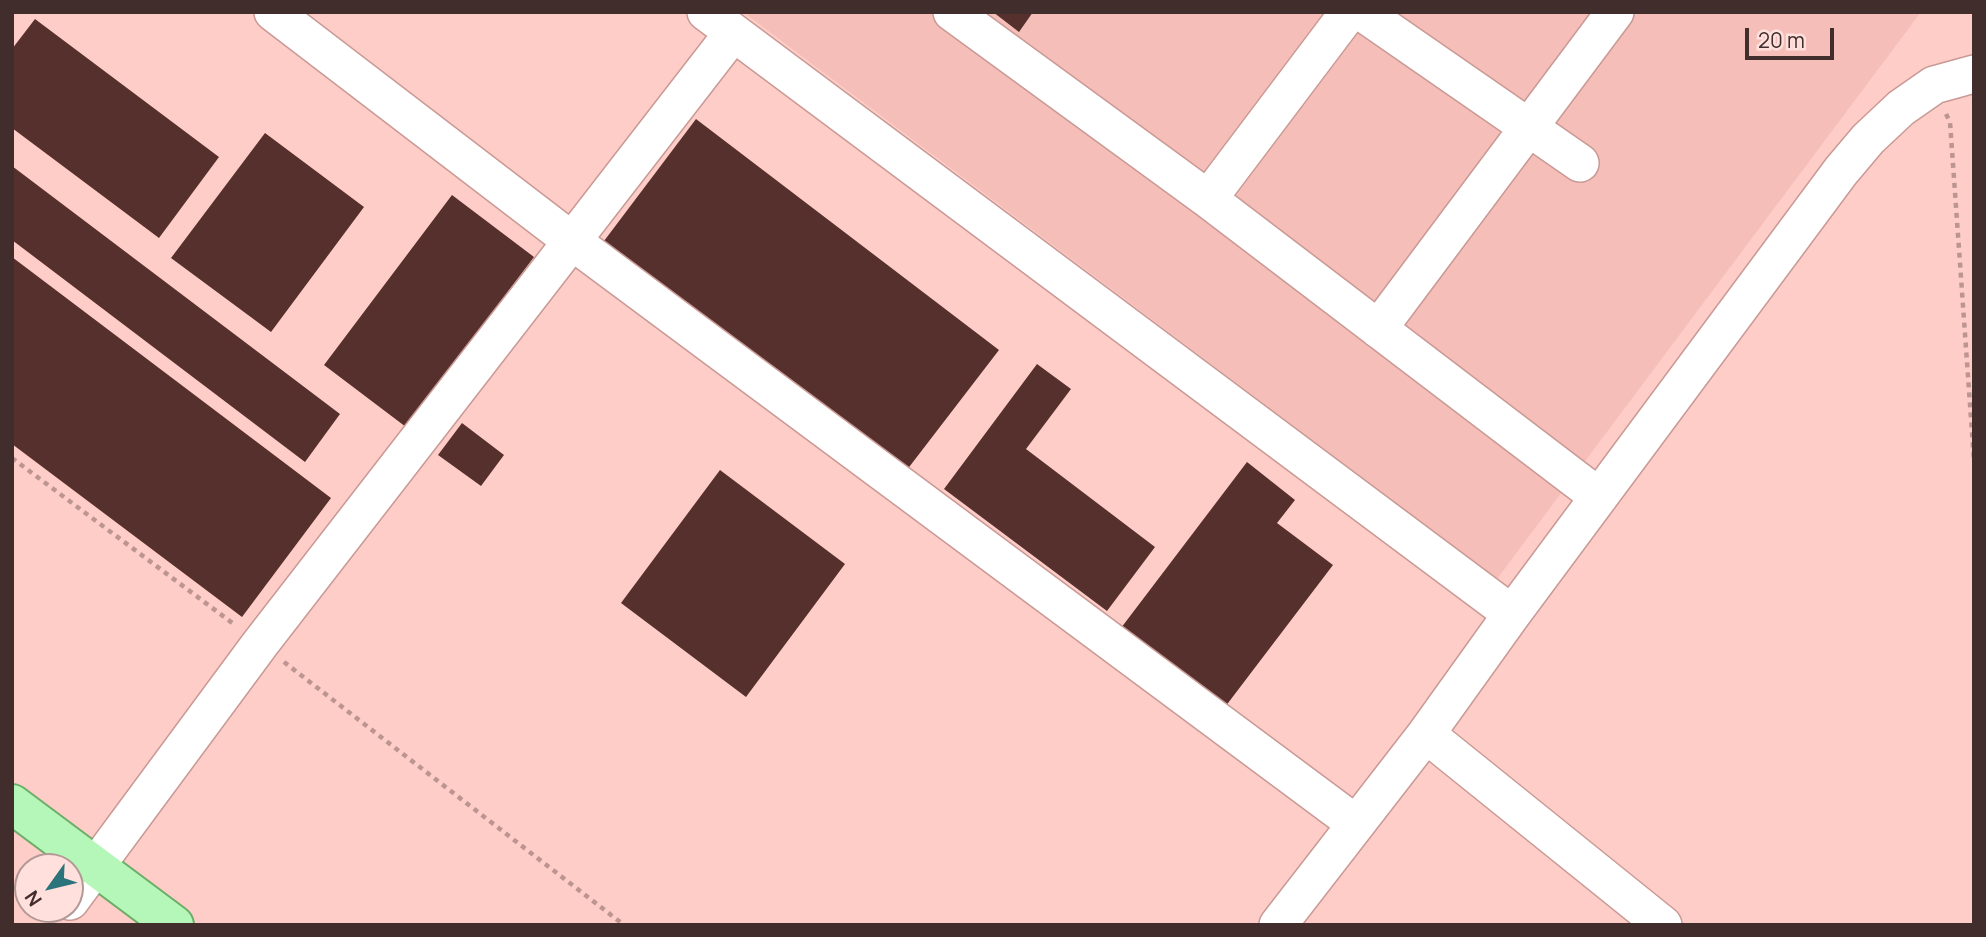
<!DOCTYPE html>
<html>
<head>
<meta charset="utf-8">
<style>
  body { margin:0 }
  #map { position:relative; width:1986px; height:937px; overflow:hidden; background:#ffcdc8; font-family:Manrope,sans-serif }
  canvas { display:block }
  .frame { position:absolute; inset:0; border:14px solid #412e2c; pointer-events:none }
  .north { position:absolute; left:14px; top:853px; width:70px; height:70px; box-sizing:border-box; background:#ffe0dd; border:2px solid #b39996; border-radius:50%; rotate:236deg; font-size:19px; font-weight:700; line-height:28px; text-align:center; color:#412e2c }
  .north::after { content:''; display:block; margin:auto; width:24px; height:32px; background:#2b747b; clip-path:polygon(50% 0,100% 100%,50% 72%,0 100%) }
  .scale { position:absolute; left:1745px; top:28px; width:89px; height:32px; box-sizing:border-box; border:4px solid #412e2c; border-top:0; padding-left:9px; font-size:21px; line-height:24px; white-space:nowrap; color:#412e2c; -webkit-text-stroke:5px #ffe0dd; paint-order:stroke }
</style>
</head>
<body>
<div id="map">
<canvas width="1986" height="937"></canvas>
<div class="frame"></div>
<div class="north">N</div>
<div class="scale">20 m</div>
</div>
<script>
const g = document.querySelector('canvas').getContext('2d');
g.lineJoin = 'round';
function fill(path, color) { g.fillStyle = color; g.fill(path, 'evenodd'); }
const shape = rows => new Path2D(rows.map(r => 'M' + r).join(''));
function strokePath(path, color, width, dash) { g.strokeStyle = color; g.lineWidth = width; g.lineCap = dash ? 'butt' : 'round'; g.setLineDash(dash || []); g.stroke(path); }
fill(shape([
  [743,12,1921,12,1497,579]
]), '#f6beb8');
fill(shape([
  [993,12,1033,12,1019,32],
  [35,19,219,157,159,238,12,128,12,49],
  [696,119,999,350,903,475,601,245],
  [265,133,364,207,271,332,171,258],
  [12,166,340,414,305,462,12,240],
  [452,195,534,257,406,427,324,365],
  [12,257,331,498,242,617,12,444],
  [1037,364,1071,389,1026,449,1155,547,1107,611,944,489],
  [462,423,504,455,481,486,438,455],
  [1247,462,1295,500,1277,523,1333,565,1225,707,1121,628],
  [720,470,845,564,746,697,621,603]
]), '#56302d');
const minor = shape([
  [273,12,572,241,1356,824],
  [706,12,1512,614],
  [952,12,1208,199,1349,12],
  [1362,12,1580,163],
  [1208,199,1599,497],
  [1378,329,1615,12],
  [1426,734,1663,925],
  [70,901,260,644,733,33],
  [1278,925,1426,734,1512,614,1841,171,1868,139,1901,108,1934,85,1974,74]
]);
const major = shape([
  [12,804,174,925]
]);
strokePath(minor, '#c99a95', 40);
strokePath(major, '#6cad68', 42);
strokePath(shape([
  [1946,114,1950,122,1974,461],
  [12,458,235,625],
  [284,662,624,925]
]), '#bc9591', 4.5, [5, 5]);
strokePath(minor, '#fff', 37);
strokePath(major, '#b5f7b8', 38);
</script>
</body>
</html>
